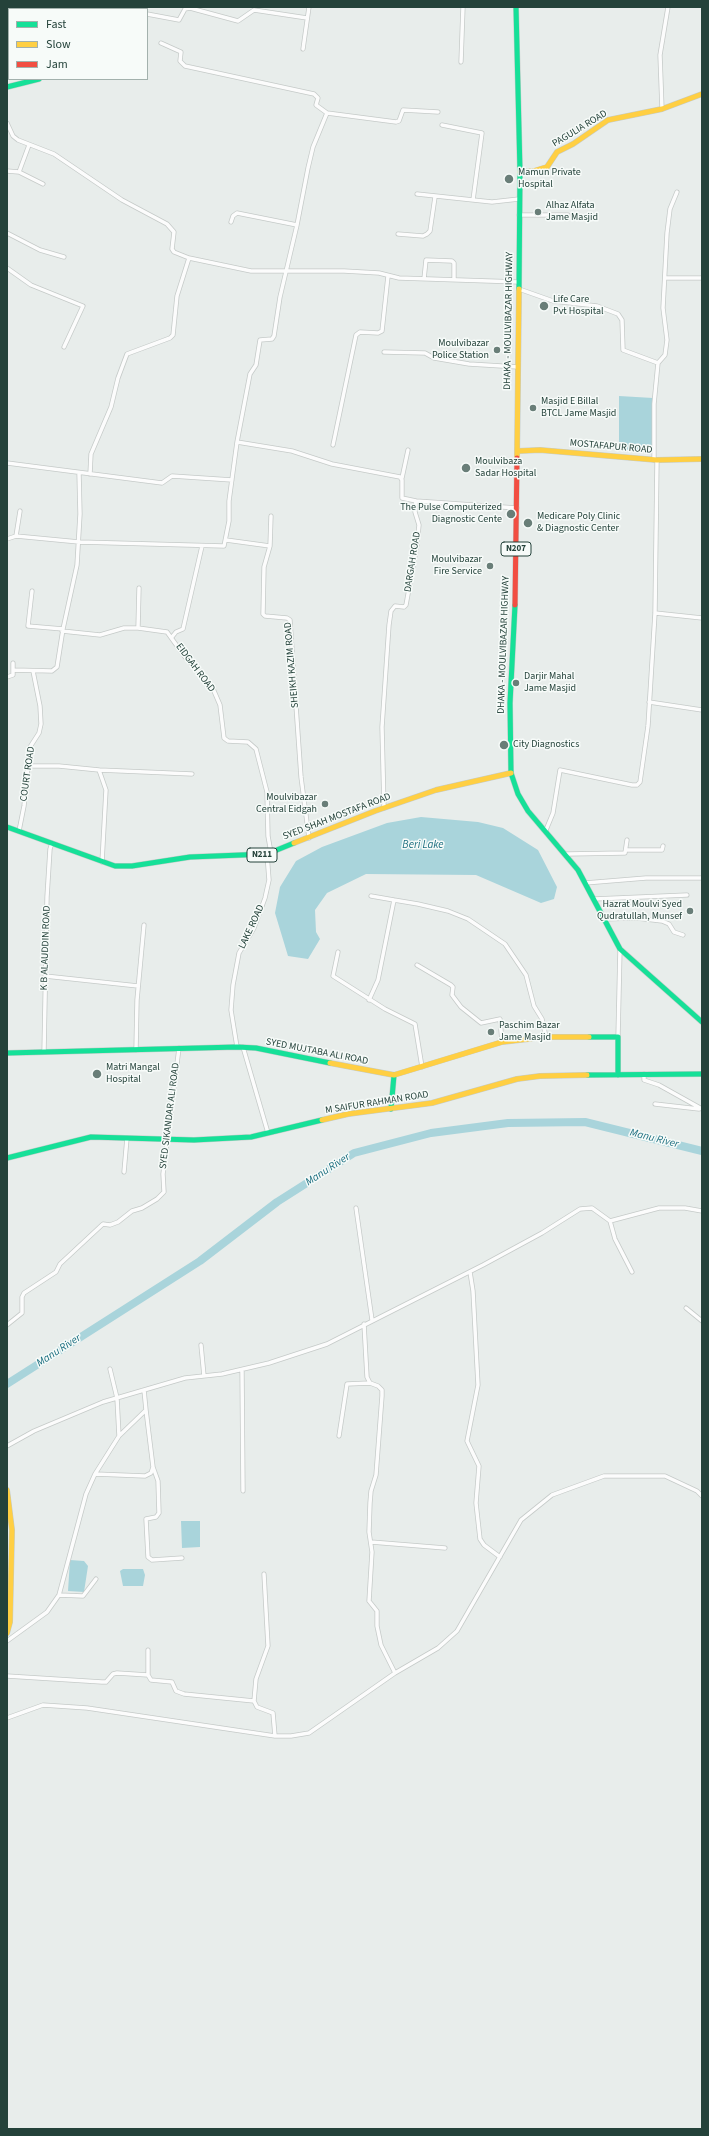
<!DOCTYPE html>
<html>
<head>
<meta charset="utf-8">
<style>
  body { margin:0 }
  #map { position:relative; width:709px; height:2136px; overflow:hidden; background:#e8edeb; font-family:"Source Sans 3",sans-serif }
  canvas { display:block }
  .frame { position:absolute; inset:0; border:8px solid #24423a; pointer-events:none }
  .legend { position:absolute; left:8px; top:8px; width:140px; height:72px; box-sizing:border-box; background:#f7fbf9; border:1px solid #a3b1ad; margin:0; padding:5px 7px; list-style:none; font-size:12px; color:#24423a }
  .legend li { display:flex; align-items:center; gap:8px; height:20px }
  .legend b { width:20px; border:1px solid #a3b1ad }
</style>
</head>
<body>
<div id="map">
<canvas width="709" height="2136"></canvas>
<div class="frame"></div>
<ul class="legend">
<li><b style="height:5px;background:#16e098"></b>Fast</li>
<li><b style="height:5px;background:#ffcf43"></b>Slow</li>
<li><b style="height:5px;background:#f24e42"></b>Jam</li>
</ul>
</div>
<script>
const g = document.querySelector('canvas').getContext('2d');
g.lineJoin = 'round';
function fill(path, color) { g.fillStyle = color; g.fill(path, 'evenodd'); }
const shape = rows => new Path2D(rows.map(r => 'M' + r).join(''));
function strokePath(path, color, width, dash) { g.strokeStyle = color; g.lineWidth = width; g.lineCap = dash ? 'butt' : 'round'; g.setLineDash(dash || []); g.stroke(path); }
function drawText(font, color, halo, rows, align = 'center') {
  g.font = font + ' "Source Sans 3",sans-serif'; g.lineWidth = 3; g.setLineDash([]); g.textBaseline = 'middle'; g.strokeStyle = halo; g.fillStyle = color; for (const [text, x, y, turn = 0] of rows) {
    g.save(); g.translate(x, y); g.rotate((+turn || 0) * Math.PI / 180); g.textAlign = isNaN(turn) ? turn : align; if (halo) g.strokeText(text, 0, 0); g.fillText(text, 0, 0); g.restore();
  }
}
fill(shape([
  [619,396,653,398,653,450,619,450],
  [421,817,478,822,503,828,538,850,557,887,554,899,541,903,476,875,366,874,327,893,315,910,316,932,320,939,308,959,288,956,275,913,280,887,296,861,322,847,387,823],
  [181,1521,200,1521,200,1547,182,1548],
  [70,1560,84,1561,88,1566,84,1592,68,1591],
  [123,1569,143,1569,145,1575,143,1586,123,1586,120,1571]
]), '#a9d4db');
strokePath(shape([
  [7,1384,200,1261,277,1202,354,1153,431,1133,508,1123,585,1122,702,1151]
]), '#a9d4db', 8);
const street = shape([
  [147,14,179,20,185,9,190,8,238,21,254,10,307,18],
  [161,43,181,52,180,61,185,66,314,94,318,98,316,105,327,113,396,122,399,121,403,110,438,112],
  [7,46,9,48],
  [303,49,309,7],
  [461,62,463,7],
  [662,109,660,55,668,7],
  [7,123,13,136,18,140,54,154,122,200,167,224,174,232,172,249,174,252,189,258,251,271,344,271,379,273,399,278,519,282],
  [442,125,482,133,473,200],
  [7,171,19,172,43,184],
  [19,172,29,145],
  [417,194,492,202,519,199],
  [519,215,568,215],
  [231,222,233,216,237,213,297,225],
  [7,233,40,250,64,257],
  [398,234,423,236,427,234,430,231,435,197],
  [7,268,31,285,83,306,64,347],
  [665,278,702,278],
  [424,279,426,260,452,261,454,263,454,280],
  [519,289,553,301,597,306,618,314,622,320,623,350,658,363],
  [384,352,425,353,434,358,469,364,518,367],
  [237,442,292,451,332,464,400,477,402,480,402,498,416,501],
  [333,445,356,335,360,332,378,333,382,331,388,276],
  [654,460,654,404,658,363,665,355,667,340,663,308,667,233,670,209,677,192],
  [7,463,162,483,172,476,232,480],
  [90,474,91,454,111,407,118,378,127,354,170,338,173,335,177,296,189,258],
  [402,478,408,450],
  [271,516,270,546,264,567,263,614,265,616,287,618,290,620,301,777,309,838],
  [16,536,20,511],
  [7,539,16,536,79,542,224,546,229,521,229,501,237,442,250,374,256,365,260,340,272,339,274,336,280,297,297,225,308,168,313,147,327,113],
  [226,540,270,546],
  [32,591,28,626,63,629],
  [655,613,702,618],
  [138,628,139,588],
  [62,631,100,635,124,628,138,628,167,632,185,657,205,678,214,691,220,705,224,738,228,741,248,742,256,749,267,792,268,836,271,853],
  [172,637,176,632,183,629,202,546],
  [14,670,52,671,57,667,63,629,77,565,80,514,79,473],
  [7,677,13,675,13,663],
  [649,702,702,710],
  [28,766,59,766,99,770,106,790,102,862],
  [99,770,192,774],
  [384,808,382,727,389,625,391,611,395,606,404,607,406,605,417,545,419,525,415,512,416,501,517,508],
  [546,830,553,813,560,770,632,785,637,785,640,782,648,726,655,613,657,460],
  [19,831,24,806,30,747,39,733,41,724,40,706,33,671],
  [626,850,662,850,663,846],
  [567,854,625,853,627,840],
  [585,883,646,878,702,878],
  [371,896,394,900],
  [594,899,687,895],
  [605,919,636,918,662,921,669,924,674,932,683,935],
  [338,952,333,976,385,1009,415,1024,422,1067],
  [417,965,451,985,453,987,452,995,461,1007,481,1023,500,1019,502,1042],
  [45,976,138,986],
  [369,1000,378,980,394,900,418,904,448,911,468,919,505,944,526,975,534,1006,542,1019,546,1037],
  [618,1037,620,949],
  [237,1047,231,1010,233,985,239,953,254,928,265,898,269,880,267,854],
  [243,1047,268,1133],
  [136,1050,137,1000,144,925],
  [44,1052,47,897,50,849,52,843],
  [644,1074,644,1080,659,1085,702,1109],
  [655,1104,699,1109],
  [124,1172,127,1138],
  [356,1208,372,1320],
  [610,1221,615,1239,632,1272],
  [470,1272,473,1291,478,1385,467,1441,479,1466,476,1503,480,1539,484,1545,500,1557],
  [686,1308,702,1321],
  [364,1324,367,1377,370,1383,378,1386,382,1390,382,1396,376,1475,371,1491,370,1503,369,1532,372,1552,369,1601,377,1611,377,1626,381,1645,395,1673],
  [7,1325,22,1313,22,1297,24,1293,56,1272,60,1264,103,1224,110,1225,118,1222,132,1211,142,1208,157,1199,164,1192,163,1174,179,1048],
  [201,1345,204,1376],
  [110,1369,117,1398,119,1436],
  [242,1370,243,1491],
  [339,1436,347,1384,370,1383],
  [7,1446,34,1431,103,1402,185,1378,222,1374,269,1363,327,1344,483,1265,542,1233,580,1209,592,1208,610,1221,659,1208,685,1208,702,1211],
  [153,1467,158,1481,159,1513,156,1517,146,1519,148,1557,152,1560,182,1558],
  [95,1474,145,1476,151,1473,153,1467,146,1410],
  [371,1542,445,1548],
  [264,1574,268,1646,256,1679,254,1701,257,1707,273,1713,275,1736],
  [59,1595,83,1596,96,1579],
  [7,1641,47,1612,59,1595,86,1494,95,1474,119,1436,146,1410,144,1390],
  [148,1650,148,1675,151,1680,172,1682,176,1691,184,1694,254,1701],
  [7,1676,102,1682,106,1682,113,1674,117,1673,148,1675],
  [7,1718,43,1705,87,1708,275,1736,291,1736,309,1733,395,1673,438,1648,457,1631,521,1520,552,1495,604,1476,665,1476,697,1491,702,1496]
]);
const fast = shape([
  [516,7,520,172,519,289],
  [126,9,127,7],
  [7,87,39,79],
  [515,605,510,703,511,773,518,794,528,811,578,870,620,949,702,1022],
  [7,827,115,866,132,866,190,857,267,854,294,843],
  [589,1037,618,1037,618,1075],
  [7,1053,237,1047,256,1048,330,1063],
  [587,1075,702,1074],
  [391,1109,394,1075],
  [7,1158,91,1137,194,1140,251,1137,322,1120]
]);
const slow = shape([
  [520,172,534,171,547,167,557,152,573,144,608,120,662,109,702,94],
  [518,451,540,450,657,460,702,459],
  [517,458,519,289],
  [294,843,375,811,436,790,511,773],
  [330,1063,394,1075,502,1042,546,1037,589,1037],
  [322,1120,348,1114,432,1103,517,1079,540,1076,587,1075],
  [7,1490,12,1530,10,1622,7,1633]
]);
const jam = shape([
  [515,605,517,458]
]);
strokePath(street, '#c5cac8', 5);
strokePath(fast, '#c3cbc8', 6);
strokePath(slow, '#c3cbc8', 6);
strokePath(jam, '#c3cbc8', 6);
strokePath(street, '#fcfcfc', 3.5);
strokePath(fast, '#16e098', 5);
strokePath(slow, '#ffcf43', 5);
strokePath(jam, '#f24e42', 5);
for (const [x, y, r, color] of [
  [509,179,5,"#697e78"],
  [538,212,4,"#697e78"],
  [544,306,5,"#697e78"],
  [497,350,4,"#697e78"],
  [533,408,4,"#697e78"],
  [466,468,5,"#697e78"],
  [511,514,5,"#697e78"],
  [528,523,5,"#697e78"],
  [490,566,4,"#697e78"],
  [516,683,4,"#697e78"],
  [504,745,5,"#697e78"],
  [325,804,4,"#697e78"],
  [690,911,4,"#697e78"],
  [491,1032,4,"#697e78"],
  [97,1074,5,"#697e78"]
]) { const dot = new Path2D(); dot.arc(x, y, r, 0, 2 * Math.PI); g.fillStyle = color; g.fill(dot); strokePath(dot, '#f7fbf9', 1.5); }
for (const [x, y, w] of [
  [516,549,30],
  [262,855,30]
]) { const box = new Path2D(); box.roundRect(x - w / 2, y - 7, w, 14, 3); g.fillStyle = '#f7fbf9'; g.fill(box); strokePath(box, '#24423a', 1); }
drawText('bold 9px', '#24423a', null, [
  ["N207",516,549],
  ["N211",262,855]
]);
drawText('10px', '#24423a', '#f7fbf9', [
  ["PAGULIA ROAD",580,129,-31],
  ["DHAKA - MOULVIBAZAR HIGHWAY",509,321,-89],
  ["MOSTAFAPUR ROAD",611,447,5],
  ["DARGAH ROAD",413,562,-81],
  ["DHAKA - MOULVIBAZAR HIGHWAY",504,645,-88],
  ["SHEIKH KAZIM ROAD",292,665,-95],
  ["EIDGAH ROAD",195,668,53],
  ["COURT ROAD",28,774,-82],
  ["SYED SHAH MOSTAFA ROAD",337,817,-21],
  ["LAKE ROAD",252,927,-65],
  ["K B ALAUDDIN ROAD",46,948,-88],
  ["SYED MUJTABA ALI ROAD",317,1052,11],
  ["M SAIFUR RAHMAN ROAD",377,1103,-9],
  ["SYED SIKANDAR ALI ROAD",170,1116,-83]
]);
drawText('10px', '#24423a', '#f7fbf9', [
  ["Mamun Private",518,173],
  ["Hospital",518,185],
  ["Alhaz Alfata",546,206],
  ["Jame Masjid",546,218],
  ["Life Care",553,300],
  ["Pvt Hospital",553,312],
  ["Moulvibazar",489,344,"right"],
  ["Police Station",489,356,"right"],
  ["Masjid E Billal",541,402],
  ["BTCL Jame Masjid",541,414],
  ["Moulvibaza",475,462],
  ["Sadar Hospital",475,474],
  ["The Pulse Computerized",502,508,"right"],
  ["Diagnostic Cente",502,520,"right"],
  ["Medicare Poly Clinic",537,517],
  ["& Diagnostic Center",537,529],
  ["Moulvibazar",482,560,"right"],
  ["Fire Service",482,572,"right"],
  ["Darjir Mahal",524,677],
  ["Jame Masjid",524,689],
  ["City Diagnostics",513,745],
  ["Moulvibazar",317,798,"right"],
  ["Central Eidgah",317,810,"right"],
  ["Hazrat Moulvi Syed",682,905,"right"],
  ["Qudratullah, Munsef",682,917,"right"],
  ["Paschim Bazar",499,1026],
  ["Jame Masjid",499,1038],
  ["Matri Mangal",106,1068],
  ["Hospital",106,1080]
], 'left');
drawText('italic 11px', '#1c6f80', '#f7fbf9', [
  ["Beri Lake",423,846],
  ["Manu River",654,1139,14],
  ["Manu River",328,1170,-33],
  ["Manu River",59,1351,-33]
]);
</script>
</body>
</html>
